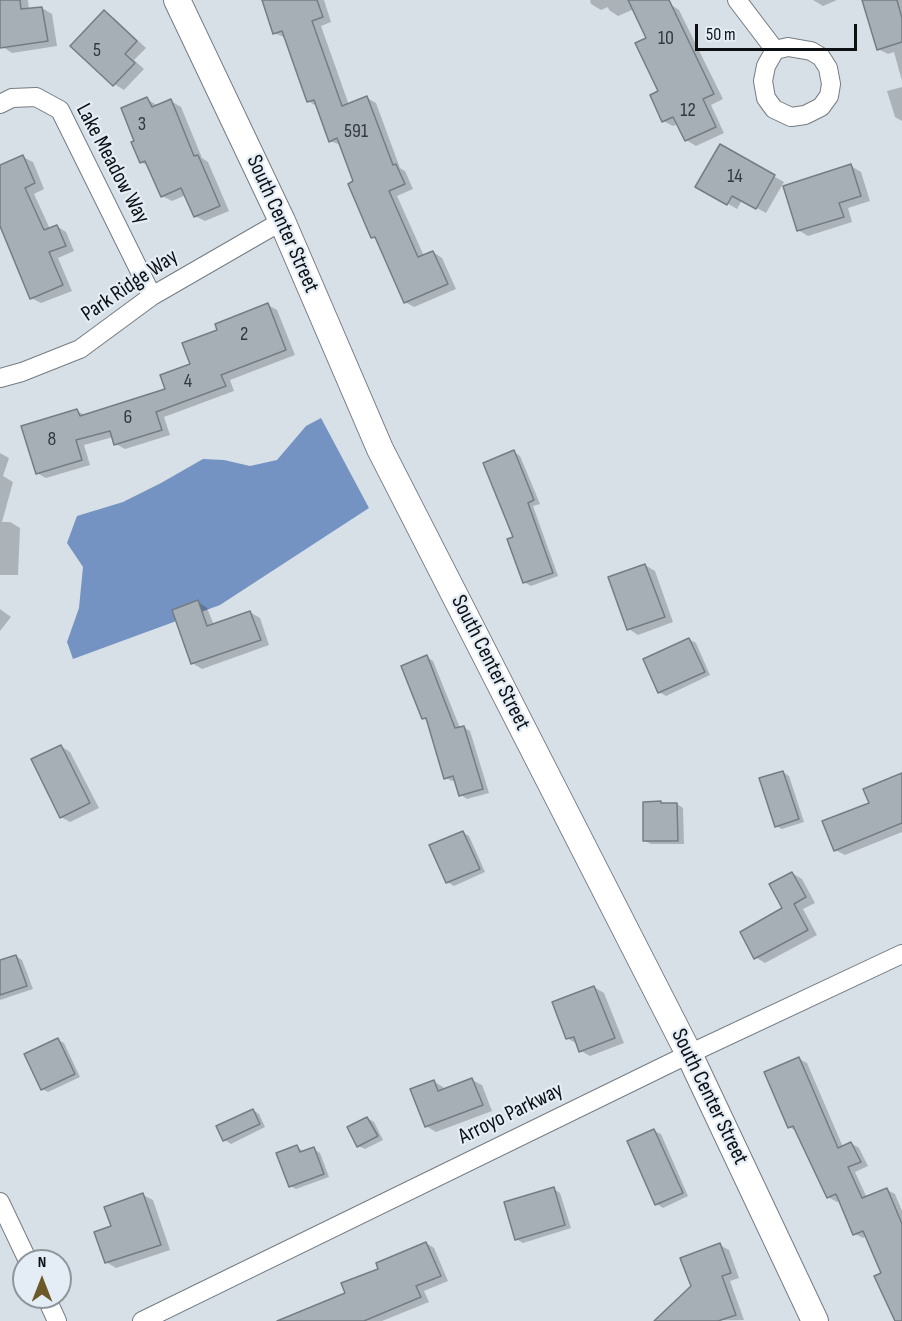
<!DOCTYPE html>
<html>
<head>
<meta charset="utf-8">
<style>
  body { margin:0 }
  #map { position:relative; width:902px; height:1321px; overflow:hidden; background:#d7e0e7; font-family:"Sofia Sans Condensed",sans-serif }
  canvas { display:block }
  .north { position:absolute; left:12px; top:1249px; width:60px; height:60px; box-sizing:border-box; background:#e4edf5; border:2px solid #8e959b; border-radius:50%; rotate:0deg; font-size:16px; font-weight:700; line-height:24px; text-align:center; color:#0d1013 }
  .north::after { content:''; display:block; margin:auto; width:21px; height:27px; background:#6d5827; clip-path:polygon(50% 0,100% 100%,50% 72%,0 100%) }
  .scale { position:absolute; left:695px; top:24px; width:162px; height:27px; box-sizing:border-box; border:3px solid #0d1013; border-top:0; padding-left:8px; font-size:18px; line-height:21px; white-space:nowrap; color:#0d1013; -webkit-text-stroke:4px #e4edf5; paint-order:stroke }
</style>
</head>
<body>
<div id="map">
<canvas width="902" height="1321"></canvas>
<div class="north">N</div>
<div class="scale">50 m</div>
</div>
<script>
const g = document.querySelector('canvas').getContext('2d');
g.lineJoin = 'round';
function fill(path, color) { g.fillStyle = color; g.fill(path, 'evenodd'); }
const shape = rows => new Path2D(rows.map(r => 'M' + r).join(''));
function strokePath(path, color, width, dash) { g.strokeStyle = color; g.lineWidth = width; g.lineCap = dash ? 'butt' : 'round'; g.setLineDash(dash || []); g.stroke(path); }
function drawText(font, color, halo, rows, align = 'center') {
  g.font = font + ' "Sofia Sans Condensed",sans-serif'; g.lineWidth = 4.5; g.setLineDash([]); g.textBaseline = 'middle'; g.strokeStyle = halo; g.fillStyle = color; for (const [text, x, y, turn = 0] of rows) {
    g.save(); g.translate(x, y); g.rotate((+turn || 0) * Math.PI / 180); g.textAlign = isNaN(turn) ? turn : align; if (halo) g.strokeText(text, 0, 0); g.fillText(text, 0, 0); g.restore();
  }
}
fill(shape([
  [321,418,369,508,220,605,73,659,67,642,79,608,83,567,67,543,77,516,123,502,161,483,203,459,224,460,250,466,277,460,306,426]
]), '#7493c2');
fill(shape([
  [0,0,28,0,29,10,42,8,52,14,57,46,12,53,3,47,0,30],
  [263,0,324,0,331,22,321,26,349,105,367,98,376,103,400,168,405,171,413,189,397,196,424,256,433,252,442,258,456,289,414,307,405,302,379,241,372,237,341,145,330,141,318,107,308,101,286,38,274,33],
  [590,0,645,0,646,4,618,16,609,10,608,7,601,10,591,4],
  [813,0,837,0,823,6],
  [863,0,902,0,902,81,894,52,888,54,878,49],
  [670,4,679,10,723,99,711,105,724,133,696,146,686,140,678,124,673,126,663,121,660,92,648,39],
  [104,12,114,18,146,48,134,60,144,69,124,90,114,84],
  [902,87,902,121,895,117,887,91],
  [147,99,158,106,171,101,181,107,202,158,208,162,229,211,205,221,195,216,186,195,172,201,162,196,150,167,141,162,136,142],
  [720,146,784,182,766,213,742,200,737,209,698,186],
  [23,157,33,162,44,189,34,194,50,229,57,226,66,232,74,251,58,258,72,291,41,303,31,298,2,227,0,228,0,167],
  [851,166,861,172,870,201,848,208,852,222,808,236,798,230],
  [268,305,277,310,295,355,230,380,234,391,164,417,170,435,125,449,116,444,113,437,84,445,90,465,46,478,37,473,77,411,85,415,167,390,192,365,219,331],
  [514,452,520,456,540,504,533,506,558,576,531,586,524,582,515,537],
  [0,453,9,458,3,476,13,482,2,522,10,522,20,528,18,575,0,575],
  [645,565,655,571,673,622,638,635,629,629],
  [198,602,207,608,214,625,250,612,260,618,269,645,202,669,192,663],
  [0,609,11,617,0,631],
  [689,639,696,643,710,675,666,696,659,692],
  [427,657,433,661,460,728,463,727,470,731,489,793,467,799,461,795,456,780,452,781,446,778,428,721,423,718],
  [61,746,70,752,99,808,70,822,61,817],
  [783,772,789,776,804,822,782,829,776,826],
  [902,775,902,832,845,855,835,850,871,803],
  [661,802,665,805,677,804,683,808,684,844,651,844,645,841],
  [462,832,469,836,485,872,454,886,447,882],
  [792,873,802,879,815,903,803,909,817,935,765,963,755,957,784,909],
  [16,956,22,960,33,989,0,1000,0,962],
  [594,987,604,993,624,1043,590,1056,581,1051,577,1044,567,1038],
  [58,1040,64,1043,80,1077,48,1092,42,1089],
  [799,1059,807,1063,843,1147,851,1143,859,1148,868,1166,855,1172,867,1198,887,1190,895,1194,902,1211,902,1321,896,1321,883,1274,867,1236,863,1238,855,1234,841,1200,837,1202,828,1197,798,1132,789,1127],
  [472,1080,482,1085,492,1111,436,1132,426,1126,433,1081,443,1087,444,1090],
  [253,1110,259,1114,265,1127,231,1144,225,1140],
  [367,1118,374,1122,383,1140,365,1149,358,1146],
  [654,1131,661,1134,688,1196,663,1208,657,1204],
  [297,1147,304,1152,314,1149,320,1153,329,1177,296,1189,290,1186],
  [554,1189,560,1193,571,1228,523,1243,516,1239],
  [143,1195,153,1200,170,1250,116,1268,106,1262,112,1227],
  [426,1243,434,1248,448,1281,424,1291,429,1302,382,1321,284,1321,347,1294,380,1269],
  [720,1245,729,1250,739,1278,730,1281,744,1320,669,1321]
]), '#0003');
const building = shape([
  [0,0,20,0,21,9,42,7,48,41,0,48,0,0],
  [262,0,317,0,323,17,312,21,342,106,367,96,393,165,396,164,405,184,389,191,418,257,433,251,448,284,404,303,375,237,371,238,348,184,353,181,337,138,329,142,314,100,307,102,282,31,273,34,262,0],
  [628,0,669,0,714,94,703,99,716,127,685,141,673,117,662,122,650,95,658,91,635,43,646,38,628,0],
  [862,0,897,0,902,18,902,42,877,50,862,0],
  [104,10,137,41,125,54,135,63,113,86,70,46,104,10],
  [147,97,152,107,171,99,194,156,198,155,220,206,194,217,181,188,161,197,145,161,140,163,131,142,134,141,121,108,147,97],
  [720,144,775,175,756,209,732,196,727,205,695,187,720,144],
  [23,155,35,183,25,188,44,230,57,225,66,246,49,252,63,285,30,299,0,226,0,165,23,155],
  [851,164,861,196,839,203,844,217,797,231,783,186,851,164],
  [268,303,286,350,221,375,226,386,156,412,162,430,114,445,110,431,76,440,82,460,36,474,21,426,77,409,80,416,165,389,160,375,190,364,182,343,217,330,215,324,268,303],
  [514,450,534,500,528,503,553,573,523,583,507,539,513,537,483,463,514,450],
  [645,564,665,617,627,630,608,577,645,564],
  [198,600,207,626,250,611,261,640,191,664,172,610,198,600],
  [689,638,705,672,658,693,643,659,689,638],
  [427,655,455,728,464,726,483,789,459,796,453,776,444,779,426,718,422,719,401,666,427,655],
  [61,745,90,803,60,818,31,759,61,745],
  [783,771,799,819,775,827,759,778,783,771],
  [902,773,902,823,834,851,822,821,869,803,863,789,902,773],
  [661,801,661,803,677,803,678,841,643,841,643,802,661,801],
  [463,831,480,869,446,883,429,845,463,831],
  [792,872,806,897,794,904,808,930,754,959,740,932,782,908,769,884,792,872],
  [16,955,27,986,0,995,0,960,16,955],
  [594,986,615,1038,579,1052,574,1037,566,1039,552,1002,594,986],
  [58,1038,75,1074,41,1090,24,1054,58,1038],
  [799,1057,838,1148,851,1142,861,1162,848,1167,862,1198,887,1188,902,1224,902,1321,895,1321,874,1276,881,1273,863,1231,853,1235,836,1194,827,1198,793,1126,788,1128,764,1072,799,1057],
  [472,1078,483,1105,425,1127,410,1089,434,1080,438,1091,472,1078],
  [253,1109,260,1124,223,1141,216,1126,253,1109],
  [367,1117,378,1136,357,1147,347,1127,367,1117],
  [654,1129,683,1193,655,1205,627,1141,654,1129],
  [297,1145,300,1152,314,1147,324,1174,289,1187,276,1153,297,1145],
  [554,1187,565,1225,515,1240,504,1202,554,1187],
  [143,1193,161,1245,105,1263,94,1232,111,1226,104,1207,143,1193],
  [426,1242,441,1276,416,1286,421,1297,364,1321,277,1321,345,1293,341,1283,378,1269,376,1263,426,1242],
  [720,1243,731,1273,722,1276,736,1315,718,1321,654,1321,691,1286,680,1258,720,1243]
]);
fill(building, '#a6afb6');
strokePath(building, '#747d83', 1.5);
const street = shape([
  [737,0,775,50],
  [788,47,811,51,821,57,828,68,831,84,829,96,821,107,805,115,791,117,774,109,766,98,763,81,766,66,775,50,788,47],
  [0,104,12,98,36,97,60,110,152,296],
  [0,378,22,372,80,349,152,296,282,221],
  [0,1202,28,1261],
  [46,1297,57,1321],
  [142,1321,689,1054,902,954]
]);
const secondary = shape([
  [177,0,282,221,380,449,689,1054,815,1321]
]);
strokePath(street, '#747c83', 20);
strokePath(secondary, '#747c83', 28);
strokePath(street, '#fff', 18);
strokePath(secondary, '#fff', 26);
drawText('20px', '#33383c', null, [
  ["10",666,39],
  ["5",97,51],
  ["12",688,111],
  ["3",142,125],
  ["591",356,132],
  ["14",735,177],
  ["2",244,335],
  ["4",188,382],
  ["6",128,418],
  ["8",52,440]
]);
drawText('22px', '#0d1013', '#e4edf5', [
  ["Lake Meadow Way",112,164,62],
  ["South Center Street",282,224,66],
  ["Park Ridge Way",130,286,-34],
  ["South Center Street",490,663,63],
  ["South Center Street",709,1097,64],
  ["Arroyo Parkway",511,1114,-26]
]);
</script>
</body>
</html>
